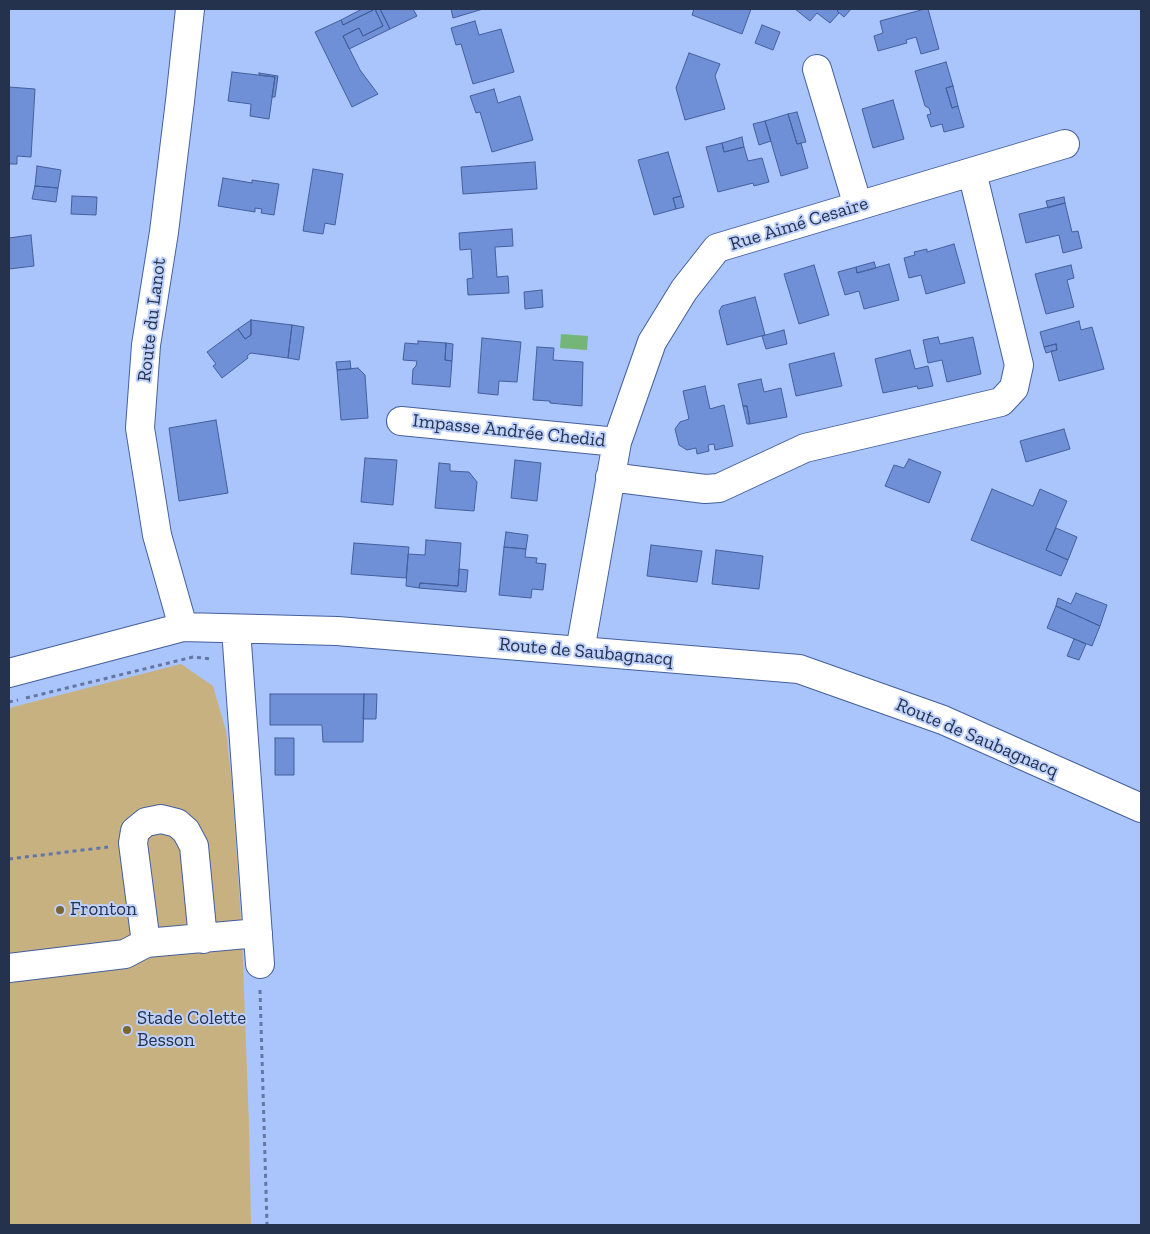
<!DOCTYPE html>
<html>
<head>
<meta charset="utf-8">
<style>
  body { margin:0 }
  #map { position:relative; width:1150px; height:1234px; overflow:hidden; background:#aac4fc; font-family:"Zilla Slab",serif }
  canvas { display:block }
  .frame { position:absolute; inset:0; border:10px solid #25324d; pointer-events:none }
</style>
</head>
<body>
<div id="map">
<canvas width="1150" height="1234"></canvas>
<div class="frame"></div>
</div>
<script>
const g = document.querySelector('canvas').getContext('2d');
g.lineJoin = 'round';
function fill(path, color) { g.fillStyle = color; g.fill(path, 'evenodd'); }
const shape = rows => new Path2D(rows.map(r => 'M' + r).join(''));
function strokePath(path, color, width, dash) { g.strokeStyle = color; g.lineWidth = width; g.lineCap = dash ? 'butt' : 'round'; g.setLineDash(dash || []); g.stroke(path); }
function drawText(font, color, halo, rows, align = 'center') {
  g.font = font + ' "Zilla Slab",serif'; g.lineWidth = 4; g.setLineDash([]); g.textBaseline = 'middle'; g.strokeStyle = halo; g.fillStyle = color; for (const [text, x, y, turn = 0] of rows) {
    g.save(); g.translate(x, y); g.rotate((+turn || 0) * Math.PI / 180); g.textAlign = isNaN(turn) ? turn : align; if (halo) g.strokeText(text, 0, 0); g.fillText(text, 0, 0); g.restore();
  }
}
fill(shape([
  [181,664,213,686,226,731,232,785,242,935,249,1126,251,1225,9,1225,9,708]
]), '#c8b181');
fill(shape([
  [561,334,588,336,587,350,560,348]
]), '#74b677');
const building = shape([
  [362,9,375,9,343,25,341,20,362,9],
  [375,9,383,26,363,36,359,28,343,36,360,70,378,94,352,107,315,32,341,20,343,25,375,9],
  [375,9,380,9,390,29,349,49,343,36,359,28,363,36,383,26,375,9],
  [380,9,413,9,417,16,390,29,380,9],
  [451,9,483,9,453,18,451,9],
  [694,9,751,9,742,34,692,15,694,9],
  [795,9,839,9,837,11,839,13,830,23,817,13,810,21,795,9],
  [839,9,851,9,844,17,837,11,839,9],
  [925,9,928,9,939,49,921,54,916,37,906,40,907,43,878,51,874,36,883,33,880,21,925,9],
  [475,21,479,35,501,29,514,72,473,84,461,44,456,45,451,28,475,21],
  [762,25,780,32,773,50,755,43,762,25],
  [689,53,720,64,715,76,725,109,685,120,676,88,689,53],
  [946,62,953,86,946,88,952,108,958,106,964,127,944,132,942,124,931,127,927,115,931,114,929,108,925,106,915,71,946,62],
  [232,72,275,77,269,119,250,116,251,104,228,101,232,72],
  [259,73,278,76,275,97,272,97,275,77,259,75,259,73],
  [953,86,958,106,952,108,946,88,953,86],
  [9,87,35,89,31,157,17,156,17,164,9,164,9,87],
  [494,89,498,103,520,96,533,140,492,152,480,112,476,113,470,96,494,89],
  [893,100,904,139,873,148,862,109,893,100],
  [797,112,806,142,797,144,788,114,797,112],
  [788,114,797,144,801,143,808,168,781,176,765,121,788,114],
  [765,121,771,141,759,145,753,124,765,121],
  [742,137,744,147,724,152,722,143,742,137],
  [722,143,724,152,744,147,748,161,762,158,769,182,754,186,753,183,718,192,706,147,722,143],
  [668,152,681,196,673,198,676,209,654,215,638,160,668,152],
  [535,162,537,189,463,194,461,167,535,162],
  [37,166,61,170,58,188,35,186,37,166],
  [313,169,343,174,335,225,325,223,323,234,303,231,313,169],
  [223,178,252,183,252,180,279,184,274,215,261,213,262,209,255,208,255,212,218,206,223,178],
  [35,186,58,188,56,202,32,199,35,186],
  [72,196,97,197,96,215,71,214,72,196],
  [681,196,684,207,676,209,673,198,681,196],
  [1064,197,1065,203,1048,208,1046,201,1064,197],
  [1065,203,1072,232,1078,231,1082,248,1063,253,1059,235,1026,243,1019,214,1065,203],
  [512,229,513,246,495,247,497,277,508,276,509,293,468,295,467,279,473,278,471,249,460,250,459,233,512,229],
  [31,235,34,266,9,269,9,238,31,235],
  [954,244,965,283,926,294,921,275,909,278,904,258,915,255,914,252,927,249,927,252,954,244],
  [874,262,876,268,857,273,856,267,874,262],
  [889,264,899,300,864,309,859,291,845,295,838,272,856,267,857,273,889,264],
  [814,265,829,315,799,324,784,274,814,265],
  [1071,265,1074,278,1067,280,1074,307,1046,314,1035,274,1071,265],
  [542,290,543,307,525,309,524,292,542,290],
  [755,297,765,335,727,345,719,311,722,306,755,297],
  [251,320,251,335,245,339,238,329,251,320],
  [251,320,292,325,288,358,251,353,247,356,248,358,222,378,213,366,216,364,207,352,238,329,245,339,251,335,251,320],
  [1079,321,1081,330,1092,327,1104,369,1059,381,1051,351,1057,350,1056,344,1044,347,1040,332,1079,321],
  [292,325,304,327,299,360,288,358,292,325],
  [784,330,787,344,766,349,762,336,784,330],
  [938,337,940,344,973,337,981,374,947,382,942,360,928,363,923,340,938,337],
  [482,338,521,342,517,382,499,381,498,395,478,393,482,338],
  [418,341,446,343,445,360,452,361,450,387,412,384,413,369,416,366,417,361,403,360,405,343,418,344,418,341],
  [446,343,453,344,452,361,445,360,446,343],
  [1056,344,1057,350,1046,353,1044,347,1056,344],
  [537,347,554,348,553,360,583,362,582,406,550,403,550,401,533,400,537,347],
  [910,350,915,369,928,366,933,386,918,389,917,386,883,393,875,359,910,350],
  [834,353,842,386,796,396,789,364,834,353],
  [350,361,351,369,337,370,336,362,350,361],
  [358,368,365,375,368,418,341,420,337,370,358,368],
  [761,379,764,392,781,388,787,417,750,424,747,406,743,406,738,384,761,379],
  [705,386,710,409,724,405,733,446,715,450,714,444,708,445,709,451,697,454,696,448,687,450,679,445,675,429,680,422,689,419,683,391,705,386],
  [743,406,747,406,750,424,747,424,743,406],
  [216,420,228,493,179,501,169,428,216,420],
  [1064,429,1070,449,1026,462,1020,441,1064,429],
  [365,458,397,460,393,505,361,502,365,458],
  [909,459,941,472,929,503,885,486,894,465,904,468,909,459],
  [515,460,541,463,537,501,511,498,515,460],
  [439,463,450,464,450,471,469,472,477,482,474,511,435,508,439,463],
  [992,489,1033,506,1040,489,1067,501,1046,550,1068,560,1061,576,971,540,992,489],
  [1056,528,1077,537,1068,560,1046,550,1056,528],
  [506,532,528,535,526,549,504,547,506,532],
  [426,540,461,543,458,586,420,583,419,588,406,586,408,554,425,555,426,540],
  [354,543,409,547,406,578,351,574,354,543],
  [651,545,702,551,697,582,647,576,651,545],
  [504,547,526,549,525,557,537,558,536,563,546,564,543,590,532,589,531,598,499,595,504,547],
  [716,550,763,556,759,589,712,584,716,550],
  [459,569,468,570,466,592,419,588,420,583,458,586,459,569],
  [1076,593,1107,605,1100,626,1056,606,1058,598,1071,604,1076,593],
  [1056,606,1100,626,1092,646,1047,628,1056,606],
  [1074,639,1086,644,1079,660,1067,656,1074,639],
  [270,694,364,694,363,742,323,742,322,725,270,725,270,694],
  [364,694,377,694,376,719,363,719,364,694],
  [275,738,294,738,294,775,275,775,275,738]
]);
fill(building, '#6f8fd6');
strokePath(building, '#445f9d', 1);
const minor = shape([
  [817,69,858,206],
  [401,421,617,442],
  [610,477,705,489,719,488,805,448,1001,402,1014,388,1019,365,972,172],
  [183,627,157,535,140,428,146,345,164,232,180,101,190,9],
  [236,629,260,964],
  [580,651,617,442,652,342,684,290,717,248,1065,144],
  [9,673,183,627,337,631,799,669,943,720,1141,808],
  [146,943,133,843,135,831,146,822,161,819,177,823,186,831,194,846,203,939],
  [9,968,125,954,146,943,258,933]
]);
strokePath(minor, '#445f9d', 30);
strokePath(shape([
  [26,698,193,657,212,659],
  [9,702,18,700],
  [9,859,108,847],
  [260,990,267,1225]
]), '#6477a0', 3, [4, 4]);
strokePath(minor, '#fff', 28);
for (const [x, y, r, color] of [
  [60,910,5,"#7b6535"],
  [127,1030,5,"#7b6535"]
]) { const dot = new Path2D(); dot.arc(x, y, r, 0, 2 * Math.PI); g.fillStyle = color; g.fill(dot); strokePath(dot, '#bed1fc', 2); }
drawText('19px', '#25324d', '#bed1fc', [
  ["Rue Aimé Cesaire",799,224,-17],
  ["Route du Lanot",152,320,-83],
  ["Impasse Andrée Chedid",509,431,6],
  ["Route de Saubagnacq",586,652,5],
  ["Route de Saubagnacq",977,738,23]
]);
drawText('19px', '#25324d', '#bed1fc', [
  ["Fronton",70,910],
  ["Stade Colette",137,1019],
  ["Besson",137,1041]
], 'left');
</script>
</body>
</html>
